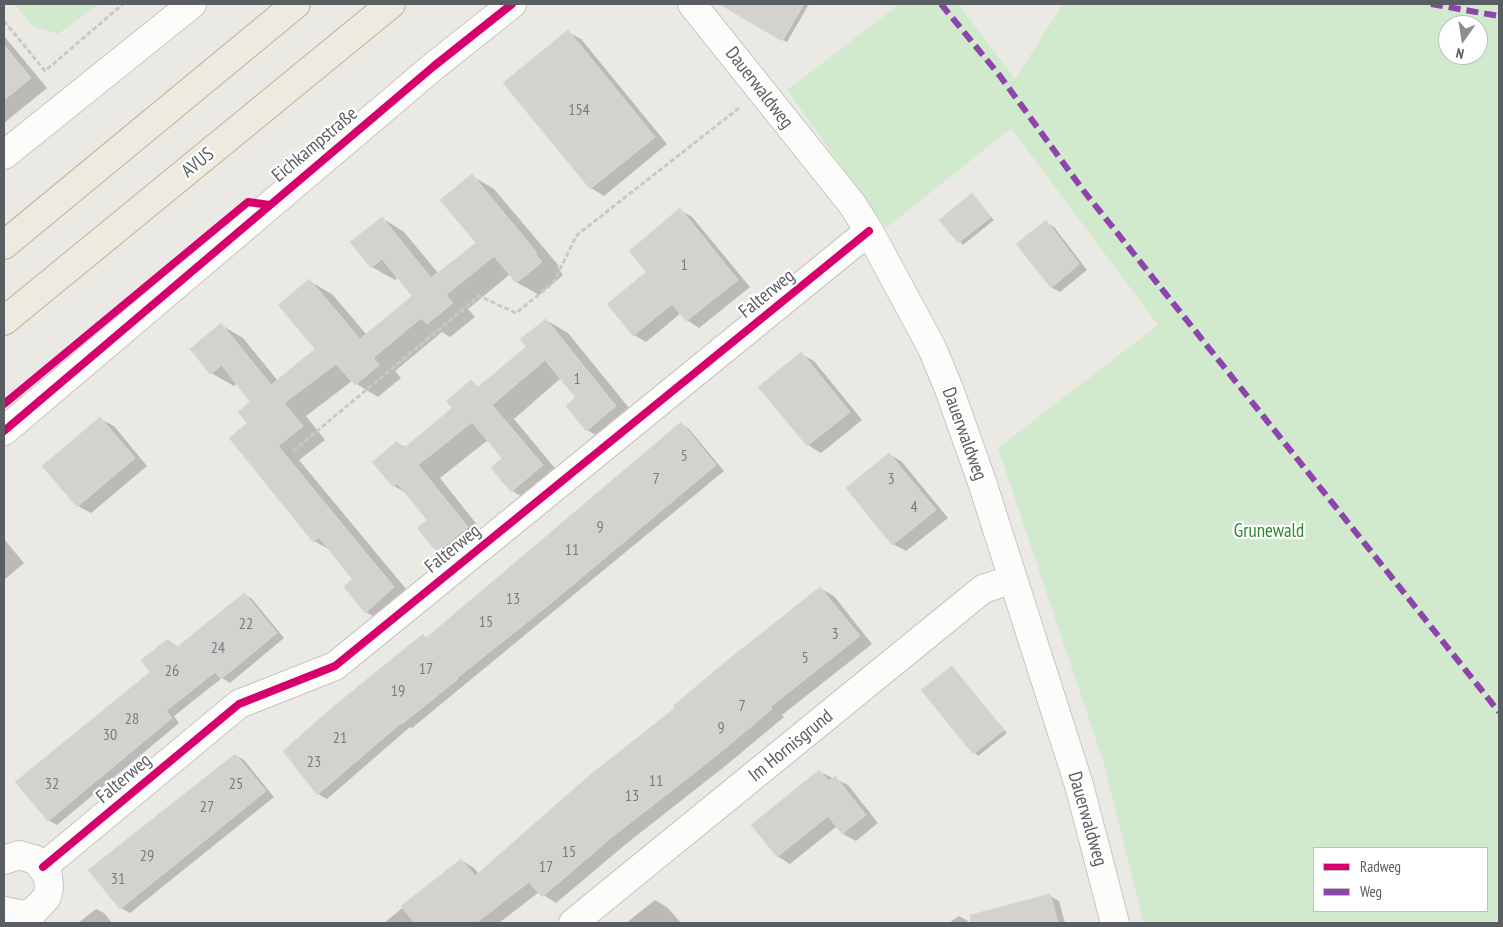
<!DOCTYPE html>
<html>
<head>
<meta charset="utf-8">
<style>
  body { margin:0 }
  #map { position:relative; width:1503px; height:927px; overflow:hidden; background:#eae9e4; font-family:"PT Sans Narrow",sans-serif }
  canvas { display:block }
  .frame { position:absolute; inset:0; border:5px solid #595e63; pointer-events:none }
  .legend { position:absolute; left:1313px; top:847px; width:175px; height:65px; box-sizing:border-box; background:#fff; border:1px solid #bdbfc1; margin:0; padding:6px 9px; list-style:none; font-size:15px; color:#595e63 }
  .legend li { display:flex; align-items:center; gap:10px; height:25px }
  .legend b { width:25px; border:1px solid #bdbfc1 }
  .north { position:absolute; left:1438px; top:15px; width:50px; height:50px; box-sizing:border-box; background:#fff; border:1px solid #bdbfc1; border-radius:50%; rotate:193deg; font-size:14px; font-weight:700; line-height:20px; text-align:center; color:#595e63 }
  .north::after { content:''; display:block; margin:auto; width:18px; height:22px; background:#8c8f90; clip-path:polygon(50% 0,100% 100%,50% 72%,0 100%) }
</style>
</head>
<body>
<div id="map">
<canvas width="1503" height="927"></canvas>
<div class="frame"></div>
<ul class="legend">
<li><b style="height:6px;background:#d6006c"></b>Radweg</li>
<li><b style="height:6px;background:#8e44ad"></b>Weg</li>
</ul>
<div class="north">N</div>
</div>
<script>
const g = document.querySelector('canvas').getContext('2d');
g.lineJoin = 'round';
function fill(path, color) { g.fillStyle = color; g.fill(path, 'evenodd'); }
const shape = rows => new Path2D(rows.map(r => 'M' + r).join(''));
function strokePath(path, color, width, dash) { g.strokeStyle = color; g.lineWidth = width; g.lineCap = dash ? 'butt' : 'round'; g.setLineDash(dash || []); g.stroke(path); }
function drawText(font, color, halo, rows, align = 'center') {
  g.font = font + ' "PT Sans Narrow",sans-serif'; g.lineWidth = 4.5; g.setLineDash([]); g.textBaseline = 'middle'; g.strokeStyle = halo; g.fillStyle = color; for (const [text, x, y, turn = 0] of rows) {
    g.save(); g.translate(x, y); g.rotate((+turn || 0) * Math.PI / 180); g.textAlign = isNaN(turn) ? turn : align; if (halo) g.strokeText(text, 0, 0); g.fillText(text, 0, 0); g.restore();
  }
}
fill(shape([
  [15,4,99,4,58,34,32,26],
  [900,4,958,4,1015,79,1063,4,1499,4,1499,923,1144,923,1105,767,998,448,1158,325,1011,128,886,228,787,90],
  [1448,25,1478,25,1478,55,1448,55],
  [1314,848,1487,848,1487,911,1314,911]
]), '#d1e9cc');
fill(shape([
  [732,4,809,4,787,42,735,12,738,7],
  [568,32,581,39,667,144,604,196,591,188],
  [4,36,47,88,4,123],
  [472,176,494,189,559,266,557,267,563,275,539,295,516,282,509,275,468,309,475,317,450,337,442,332,395,371,401,378,378,397,352,381,306,416,325,440,299,460,416,601,388,625,366,612,354,580,332,551,314,541,249,423,252,402,237,383,234,386,211,373,221,325,243,338,278,381,317,349,309,281,332,294,367,335,413,296,398,277,395,280,372,267,382,218,404,232,439,274,478,243],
  [972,195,994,220,963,245,941,220],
  [680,210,692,217,750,287,699,328,687,320,681,313,646,342,634,335,609,304,648,273],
  [1046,222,1054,227,1087,270,1060,292,1051,287],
  [546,320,568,333,638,419,609,443,587,430,577,397,561,378,514,419,564,479,535,504,512,491,503,458,488,440,440,478,490,541,460,564,438,551,429,520,408,494,394,486,397,442,407,448,454,408,471,382,480,387,528,347],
  [801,354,814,361,862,420,821,453,808,445,760,387],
  [100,419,114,426,147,466,91,513,78,506],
  [681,424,689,429,724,471,412,728,410,727,327,799,318,794,423,635,427,638],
  [889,454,902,462,948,518,906,551,893,544],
  [4,539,24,563,4,580],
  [821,589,834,596,872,644,782,715,784,717,729,763,626,844,556,903,539,892,499,923,384,923,461,860,474,868,479,874],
  [244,594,252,599,284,638,230,683,222,678,174,716,179,723,57,825,48,820,152,672,168,640,179,648],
  [952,667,1007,733,978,756,923,691],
  [235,755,244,760,274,797,130,913,121,908,90,870],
  [820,772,848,785,878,823,856,841,843,834,837,826,790,864,777,856],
  [1050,896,1059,901,1065,923,1016,923,1012,905],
  [655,900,668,908,681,923,626,923],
  [96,909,104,913,112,923,78,923],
  [959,916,968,921,969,923,949,923]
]), '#0003');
const building = shape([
  [719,4,804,4,782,41,719,4],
  [568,30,655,137,590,189,503,83,568,30],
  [4,45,31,78,4,100,4,45],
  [472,174,537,253,535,254,542,262,516,283,494,256,446,295,453,303,427,324,421,318,373,358,379,365,355,385,336,364,284,403,303,426,278,446,394,587,365,613,344,587,352,579,319,537,313,542,229,438,247,423,238,412,250,402,222,365,210,374,190,349,221,323,271,385,315,349,278,305,309,279,360,339,412,296,382,259,371,268,350,242,382,217,431,278,476,243,440,200,472,174],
  [972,193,991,217,958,243,939,220,972,193],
  [680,208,738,280,686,321,672,304,633,336,607,304,646,272,629,251,680,208],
  [1046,220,1079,264,1051,288,1016,244,1046,220],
  [546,319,616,406,586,431,566,406,575,397,545,360,492,405,543,465,511,492,491,468,502,458,472,422,418,465,468,527,437,552,417,528,427,520,397,483,393,487,372,462,397,441,404,448,452,408,446,401,471,380,478,387,526,347,520,339,546,319],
  [801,352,850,412,807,446,758,387,801,352],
  [100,417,135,458,77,507,42,466,100,417],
  [681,422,716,465,545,608,457,678,458,679,402,724,401,723,317,795,283,751,334,706,423,634,426,638,681,422],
  [889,453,936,510,892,545,846,488,889,453],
  [820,587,860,636,770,707,772,709,716,756,612,837,542,897,529,882,476,923,415,923,401,906,461,859,475,876,591,774,675,708,673,706,729,659,820,587],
  [244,593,277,633,221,679,215,672,166,711,172,718,48,821,15,782,150,672,141,660,168,639,176,648,244,593],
  [952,666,1004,730,973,754,921,690,952,666],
  [235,754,266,791,120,909,88,870,235,754],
  [819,770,829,781,835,776,866,815,842,834,828,816,777,857,751,825,819,770],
  [1050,894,1058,923,971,923,970,915,1050,894]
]);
fill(building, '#d4d2cf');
strokePath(building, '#dad7d3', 1);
const minor = shape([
  [692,4,852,204,869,231,932,348,949,389,982,482,1079,785,1115,923],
  [4,155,192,4],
  [4,860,19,855,36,860,48,876,49,887,47,897,33,912,23,915,4,911],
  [43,867,239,704,335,666,869,231],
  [573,923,983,589,1013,579]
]);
const tertiary = shape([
  [4,431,434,66,512,4]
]);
const motorway = shape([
  [4,245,296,4],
  [4,321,391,4]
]);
strokePath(minor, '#c6c6c5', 30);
strokePath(tertiary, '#c6c6c5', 30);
strokePath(motorway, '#c2b191', 30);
strokePath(shape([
  [4,21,45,71,123,4],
  [293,451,479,296,516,313,553,283,577,235,739,108]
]), '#c3cbc7', 3, [5, 2.5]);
strokePath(minor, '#fcfcfb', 28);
strokePath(tertiary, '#fcfcfb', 28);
strokePath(motorway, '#eeeae0', 28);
strokePath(shape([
  [941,4,1000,76,1083,190,1499,712],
  [1431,4,1499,16]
]), '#8e44ad', 6, [12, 6]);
strokePath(shape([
  [4,404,248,202,270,205],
  [4,431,434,66,512,4],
  [43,867,239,704,335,666,869,231]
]), '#d6006c', 8);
drawText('16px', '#787c7e', null, [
  ["154",579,110],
  ["1",684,265],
  ["1",577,379],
  ["5",684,456],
  ["7",656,479],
  ["3",891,479],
  ["4",914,507],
  ["9",600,527],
  ["11",572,550],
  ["13",513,599],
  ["15",486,622],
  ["22",246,624],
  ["3",835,634],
  ["24",218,648],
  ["5",805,658],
  ["17",426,669],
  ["26",172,671],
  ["19",398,691],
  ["7",742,706],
  ["28",132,719],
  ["9",721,728],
  ["30",110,735],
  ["21",340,738],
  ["23",314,762],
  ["11",656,781],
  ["32",52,784],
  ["25",236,784],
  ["13",632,796],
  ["27",207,807],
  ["15",569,852],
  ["29",147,856],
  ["17",546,867],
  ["31",118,879]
]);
drawText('19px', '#595e63', '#fff', [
  ["Dauerwaldweg",759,88,52],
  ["Eichkampstraße",315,145,-40],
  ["AVUS",198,163,-39],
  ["Falterweg",767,294,-39],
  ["Dauerwaldweg",964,434,70],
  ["Falterweg",453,549,-39],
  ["Im Hornisgrund",791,746,-39],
  ["Falterweg",124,779,-40],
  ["Dauerwaldweg",1087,819,74]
]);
drawText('19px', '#2c882c', '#fff', [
  ["Grunewald",1269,532]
]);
</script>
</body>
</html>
